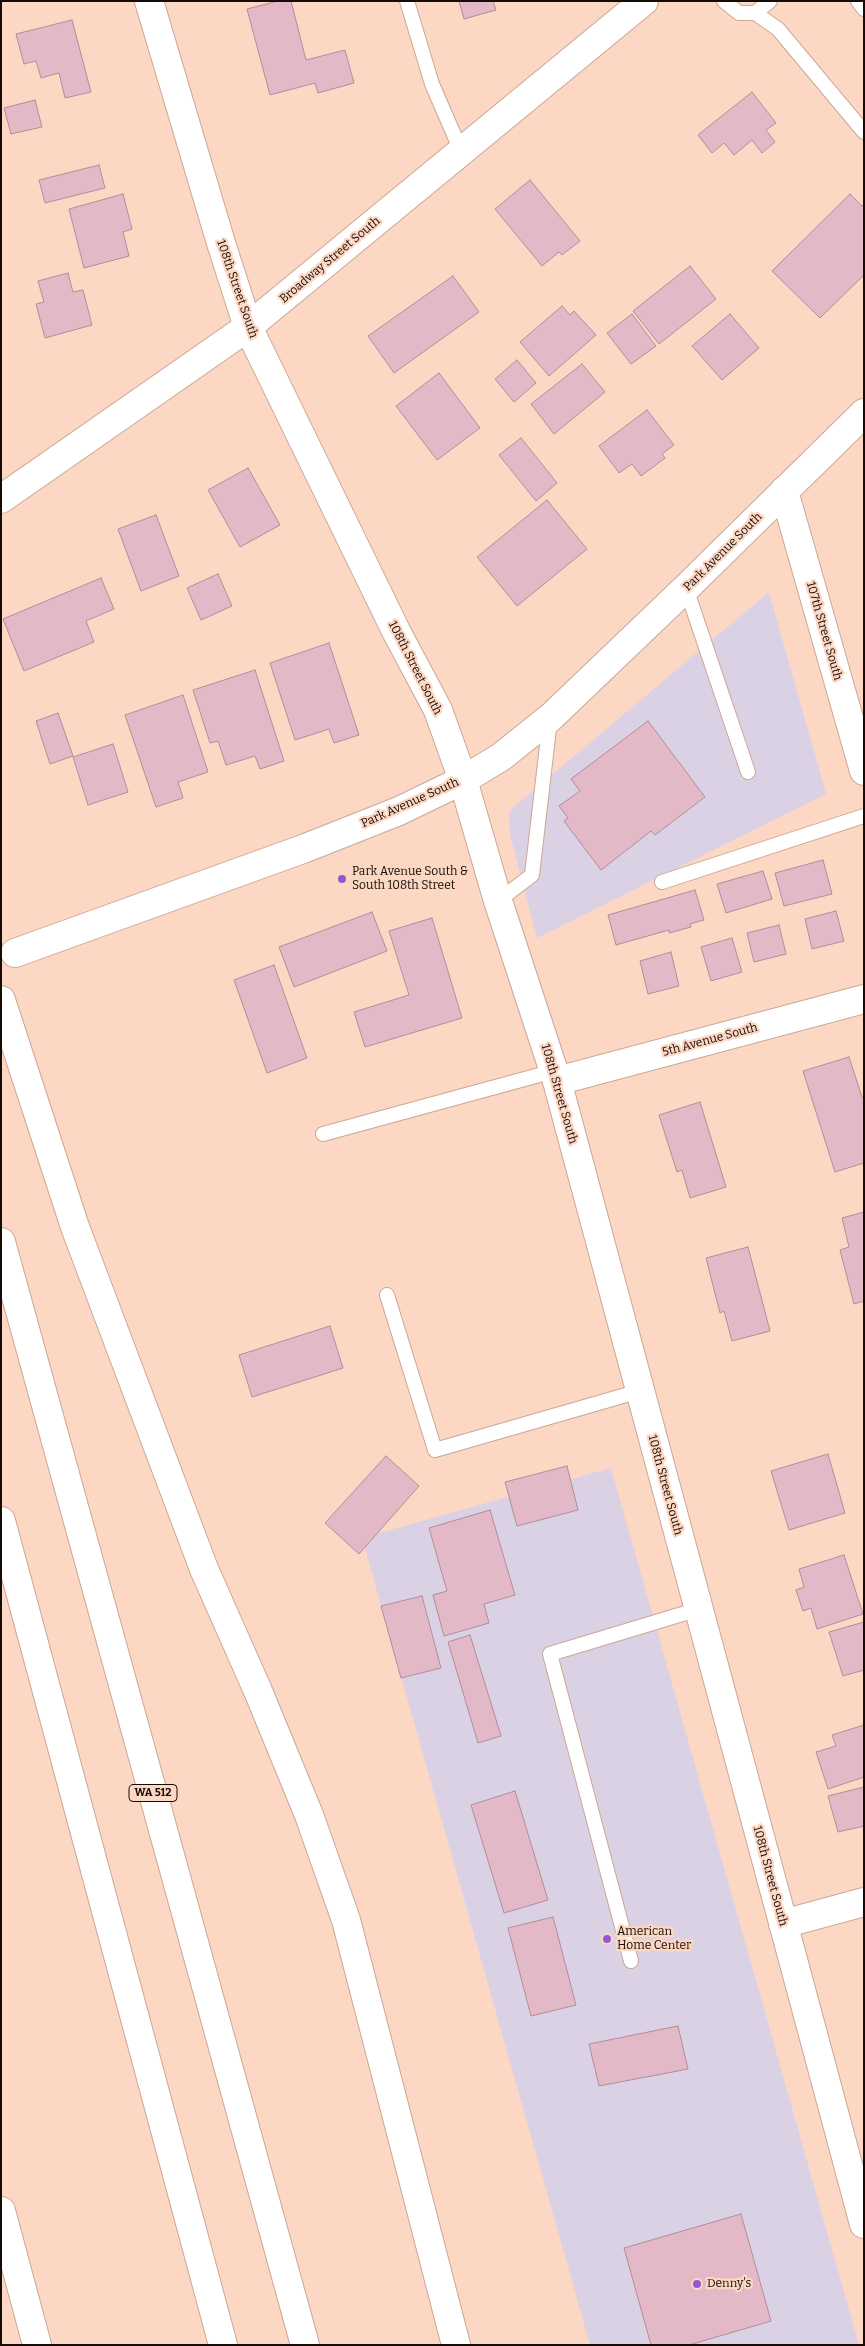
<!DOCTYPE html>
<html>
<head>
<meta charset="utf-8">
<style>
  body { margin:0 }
  #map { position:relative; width:865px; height:2346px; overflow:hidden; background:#fcd7c3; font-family:Bitter,serif }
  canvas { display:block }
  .frame { position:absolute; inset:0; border:2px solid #170b06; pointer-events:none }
</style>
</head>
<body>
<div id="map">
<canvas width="865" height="2346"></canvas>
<div class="frame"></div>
</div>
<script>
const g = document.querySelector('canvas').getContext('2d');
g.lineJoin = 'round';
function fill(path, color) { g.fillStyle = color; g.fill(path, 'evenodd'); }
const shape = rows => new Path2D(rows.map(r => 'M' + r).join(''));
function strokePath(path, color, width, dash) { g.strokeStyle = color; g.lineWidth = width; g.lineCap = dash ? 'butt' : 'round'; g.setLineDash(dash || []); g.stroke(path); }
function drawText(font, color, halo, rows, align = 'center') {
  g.font = font + ' Bitter,serif'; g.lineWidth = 4.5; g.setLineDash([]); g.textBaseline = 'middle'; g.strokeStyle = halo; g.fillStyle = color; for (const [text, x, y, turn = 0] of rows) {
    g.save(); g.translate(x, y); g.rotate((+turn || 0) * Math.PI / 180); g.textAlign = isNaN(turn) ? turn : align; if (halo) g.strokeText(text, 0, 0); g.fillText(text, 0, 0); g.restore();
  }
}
fill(shape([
  [769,592,826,794,537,938,510,835,509,811],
  [611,1468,859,2345,590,2345,362,1538]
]), '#dbd1e5');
const building = shape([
  [278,1,291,1,306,60,345,50,354,83,318,93,315,83,270,95,247,9,278,1],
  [459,1,493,1,496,10,464,19,459,1],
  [72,20,91,92,65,98,59,73,41,78,36,61,24,64,16,34,72,20],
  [752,92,776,123,766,130,775,142,762,153,752,140,734,155,724,143,712,153,698,135,752,92],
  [35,100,42,127,11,134,4,108,35,100],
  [99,165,105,188,45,203,39,180,99,165],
  [530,180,580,241,562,255,559,252,542,266,495,209,530,180],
  [123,194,132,229,123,232,129,256,84,268,69,209,123,194],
  [850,194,862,206,864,204,864,275,820,318,772,271,850,194],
  [690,266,716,299,659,344,633,311,690,266],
  [68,273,73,292,83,290,92,325,45,338,36,304,44,302,38,281,68,273],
  [453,276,479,312,394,373,368,336,453,276],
  [562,306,570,315,574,311,596,335,549,376,520,342,562,306],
  [632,314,656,346,631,364,607,333,632,314],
  [730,314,759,348,722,380,692,346,730,314],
  [517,360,536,383,514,402,495,379,517,360],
  [582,364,605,392,554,434,531,404,582,364],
  [439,373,480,428,437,460,396,406,439,373],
  [647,410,674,445,662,454,665,458,641,476,632,464,619,473,599,446,647,410],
  [521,438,557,483,536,501,499,455,521,438],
  [248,468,280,525,240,547,208,490,248,468],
  [547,500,587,549,517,606,477,557,547,500],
  [156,515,179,576,141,591,118,529,156,515],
  [218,574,232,606,201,620,187,588,218,574],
  [101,578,114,609,86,621,94,642,24,671,3,619,101,578],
  [329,643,359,735,334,743,329,729,295,740,270,663,329,643],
  [255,670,284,761,260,769,255,756,226,765,218,741,210,743,193,690,255,670],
  [183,695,208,772,178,782,183,798,156,807,125,715,183,695],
  [58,713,73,756,50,764,36,721,58,713],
  [648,721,705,797,655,835,651,831,601,870,564,821,568,818,559,806,580,791,571,779,648,721],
  [113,744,128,792,88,805,73,757,113,744],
  [823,860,832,894,784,906,775,873,823,860],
  [763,871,772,899,726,913,717,884,763,871],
  [695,890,704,920,690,924,691,927,669,933,669,930,616,945,608,915,695,890],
  [836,911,844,941,812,949,805,919,836,911],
  [372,912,387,951,294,987,279,947,372,912],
  [432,918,462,1018,365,1047,354,1012,409,995,389,931,432,918],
  [779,925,786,954,754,962,747,933,779,925],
  [732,938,742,972,711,981,701,947,732,938],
  [671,952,679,986,648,994,640,961,671,952],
  [274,965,307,1058,267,1073,234,980,274,965],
  [849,1057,862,1097,864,1097,864,1163,835,1172,803,1071,849,1057],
  [700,1102,726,1187,690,1198,682,1170,677,1172,659,1115,700,1102],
  [864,1212,864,1301,854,1304,840,1250,849,1247,842,1218,864,1212],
  [748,1247,770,1331,732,1341,724,1311,720,1313,706,1258,748,1247],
  [330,1326,343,1368,252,1397,239,1355,330,1326],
  [828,1454,845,1513,789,1530,771,1471,828,1454],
  [386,1456,419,1486,359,1554,325,1523,386,1456],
  [567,1466,578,1510,517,1526,505,1482,567,1466],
  [490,1510,515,1595,484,1604,489,1623,444,1636,433,1595,447,1591,429,1528,490,1510],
  [844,1555,863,1614,817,1629,811,1608,803,1611,796,1590,804,1587,799,1569,844,1555],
  [422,1596,441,1668,401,1678,381,1606,422,1596],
  [864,1622,864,1670,843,1676,829,1632,864,1622],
  [470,1635,501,1736,478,1743,448,1642,470,1635],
  [864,1725,864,1777,828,1789,816,1752,836,1746,832,1735,864,1725],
  [864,1787,864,1826,838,1832,828,1796,864,1787],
  [515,1791,548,1900,504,1913,471,1805,515,1791],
  [553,1917,576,2005,531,2016,508,1928,553,1917],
  [678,2026,688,2069,599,2086,589,2044,678,2026],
  [741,2214,771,2321,689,2345,651,2345,624,2248,741,2214]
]);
fill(building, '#e3b9c8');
strokePath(building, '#b28c9a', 1);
const service = shape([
  [407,1,432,84,461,151],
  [724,1,739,13,755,13,778,29,864,132],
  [858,1,864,9],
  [755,13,770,1],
  [686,588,748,772],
  [662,882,864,816],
  [498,901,532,875,550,720],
  [323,1134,554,1071],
  [387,1295,435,1450,640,1391],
  [631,1961,550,1654,699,1609]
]);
const minor = shape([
  [784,491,864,771],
  [1,499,248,327,644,1],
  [557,1081,864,999],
  [783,1924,864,1902]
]);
const tertiary = shape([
  [149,1,221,243,248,327,396,631,438,710,463,780,498,901,557,1081,864,2224]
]);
const secondary = shape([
  [15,953,303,849,399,811,463,780,501,757,551,717,686,588,864,413]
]);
const motorway = shape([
  [1,1000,75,1227,204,1569,258,1691,309,1815,346,1920,456,2345],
  [1,1242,305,2345],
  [1,1521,223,2345],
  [1,2211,37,2345]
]);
strokePath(service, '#cba795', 16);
strokePath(minor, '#cba795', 30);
strokePath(tertiary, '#cba795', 30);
strokePath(secondary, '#cba795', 30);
strokePath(motorway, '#cba795', 30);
strokePath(service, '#fff', 14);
strokePath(minor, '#fff', 28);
strokePath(tertiary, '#fff', 28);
strokePath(secondary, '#fff', 28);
strokePath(motorway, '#fff', 28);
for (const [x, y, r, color] of [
  [342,879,5,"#9557ce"],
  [607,1939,5,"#9557ce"],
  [697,2284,5,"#9557ce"]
]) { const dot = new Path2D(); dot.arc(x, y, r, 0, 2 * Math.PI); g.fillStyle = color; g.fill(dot); strokePath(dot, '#fcd7c3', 2); }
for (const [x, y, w] of [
  [153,1793,48]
]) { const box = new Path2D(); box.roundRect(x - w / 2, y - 8.5, w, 17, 4); g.fillStyle = '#fcd7c3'; g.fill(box); strokePath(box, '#170b06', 1); }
drawText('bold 11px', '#170b06', null, [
  ["WA 512",153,1793]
]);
drawText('12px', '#170b06', '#fcd7c3', [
  ["Broadway Street South",330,260,-40],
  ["108th Street South",237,289,71],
  ["Park Avenue South",723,552,-45],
  ["107th Street South",824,631,74],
  ["108th Street South",415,668,63],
  ["Park Avenue South",410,803,-24],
  ["5th Avenue South",710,1040,-15],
  ["108th Street South",559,1094,74],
  ["108th Street South",665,1485,75],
  ["108th Street South",770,1876,75]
]);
drawText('12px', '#170b06', '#fcd7c3', [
  ["Park Avenue South &",352,872],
  ["South 108th Street",352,886],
  ["American",617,1932],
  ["Home Center",617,1946],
  ["Denny's",707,2284]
], 'left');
</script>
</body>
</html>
